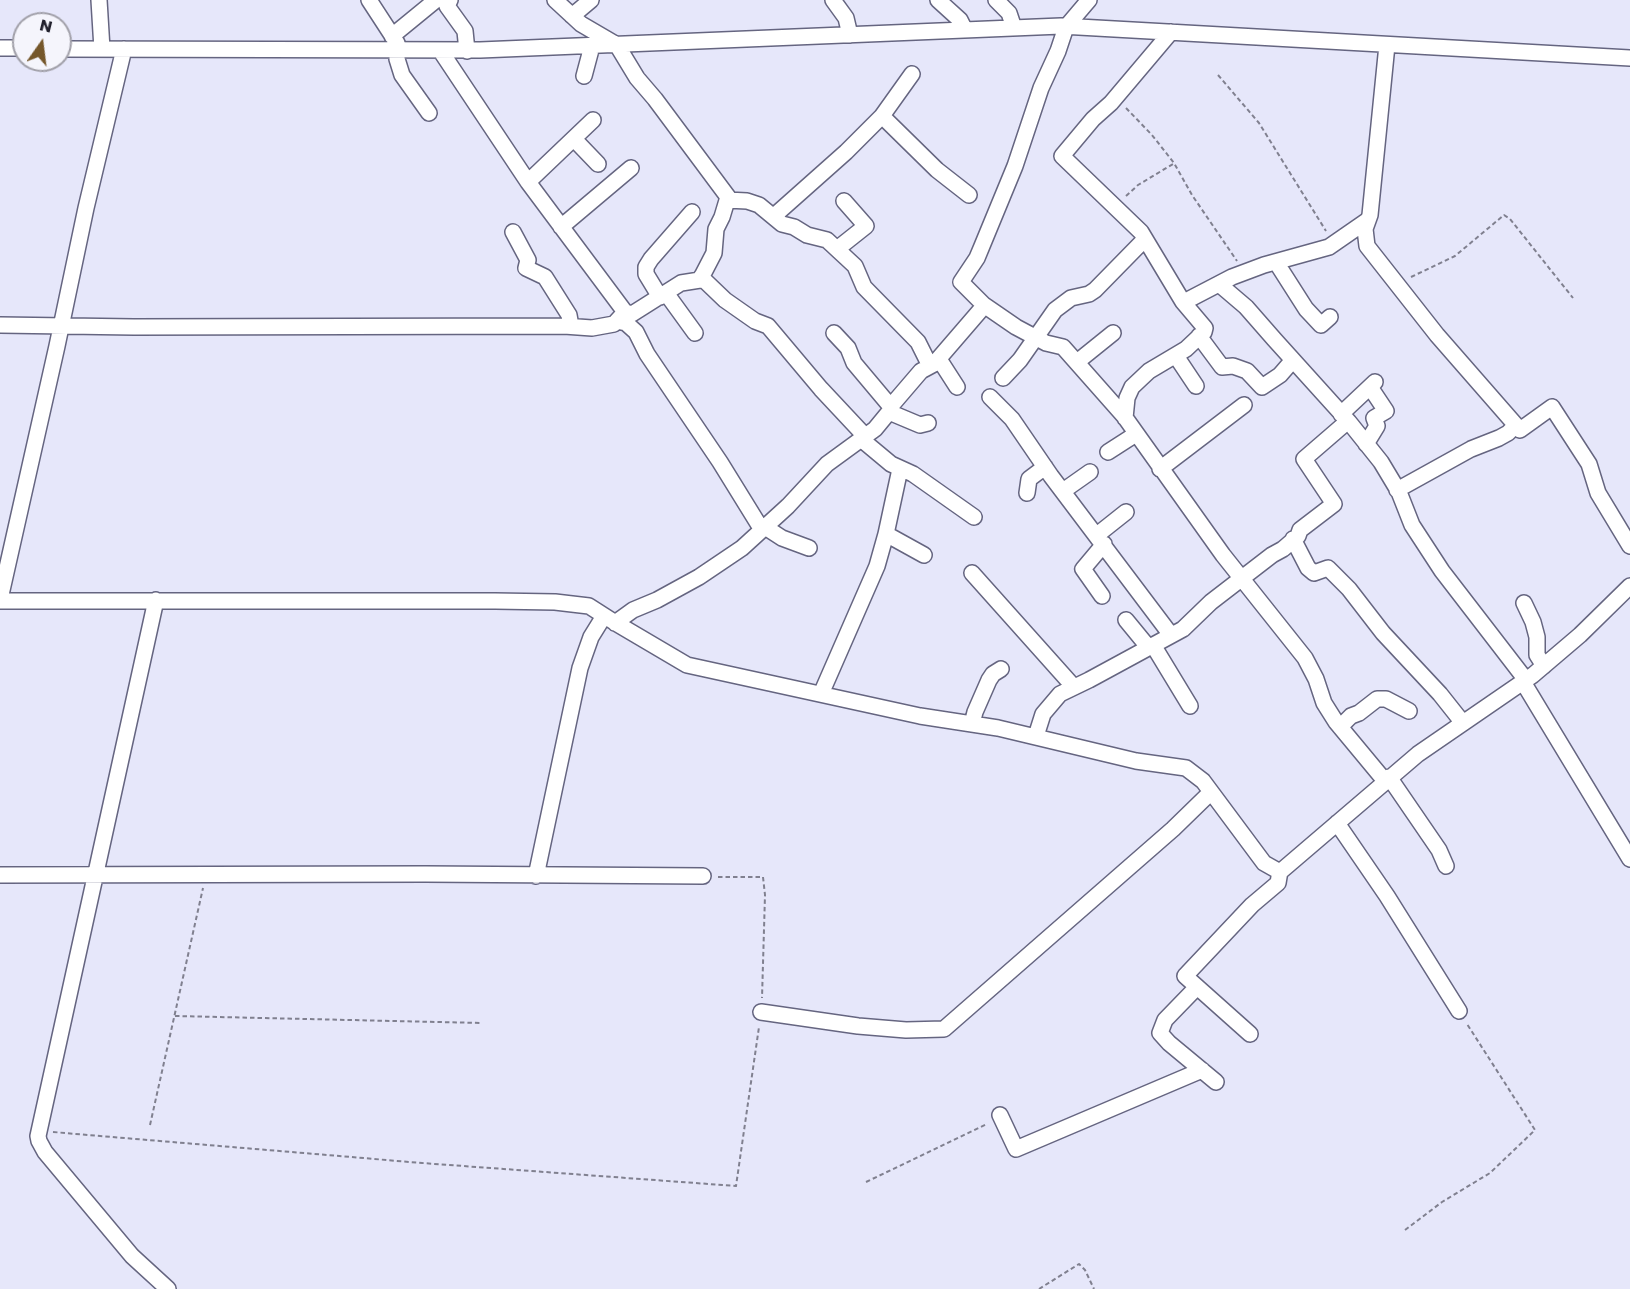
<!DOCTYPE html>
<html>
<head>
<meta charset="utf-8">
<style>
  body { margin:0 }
  #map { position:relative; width:1630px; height:1289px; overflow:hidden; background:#e6e7fa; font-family:Poppins,sans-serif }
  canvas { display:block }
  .north { position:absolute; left:12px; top:12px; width:60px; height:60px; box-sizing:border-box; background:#f5f5fc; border:2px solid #a1a0a9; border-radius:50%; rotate:14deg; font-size:16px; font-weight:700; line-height:24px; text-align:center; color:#22212d }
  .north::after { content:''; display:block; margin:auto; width:21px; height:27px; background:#75572b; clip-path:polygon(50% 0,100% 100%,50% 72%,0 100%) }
</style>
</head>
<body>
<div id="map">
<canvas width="1630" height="1289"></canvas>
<div class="north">N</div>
</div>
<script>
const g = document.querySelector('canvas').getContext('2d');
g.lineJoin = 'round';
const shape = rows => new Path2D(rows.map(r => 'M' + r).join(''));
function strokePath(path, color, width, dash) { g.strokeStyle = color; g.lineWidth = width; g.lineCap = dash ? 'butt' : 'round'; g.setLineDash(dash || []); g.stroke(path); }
const minor = shape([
  [99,0,102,49],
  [369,0,397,43,397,59,402,75,429,113],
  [450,0,447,6,465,31,467,51],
  [555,0,581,24,617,45,637,78,655,99,728,197,722,217,716,229,714,253,700,280,681,283,632,314,625,312],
  [833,0,846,18,850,35],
  [938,0,960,20,965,30],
  [996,0,1009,13,1014,28],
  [1089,0,1066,27,1058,51,1041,88,1015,166,982,246,977,258,961,282,984,305,1016,327,1046,343,1063,347,1124,416,1223,555,1305,658,1316,679,1324,703,1336,722,1385,781],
  [572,16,591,0],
  [392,36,436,0],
  [1387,45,1370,215,1365,229,1367,246,1437,335,1520,430,1552,407,1589,464,1598,493,1630,546],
  [0,48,24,48],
  [60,49,480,50,1061,26,1630,58],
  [584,76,592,46],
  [882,116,937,170,969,195],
  [574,139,598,164],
  [528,182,593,120],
  [727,200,747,201,759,205,782,224,794,227,807,235,827,240,855,266,864,287,918,342,930,366],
  [774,216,846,152,882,116,912,74],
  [561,227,631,168],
  [513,232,528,260,526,268,545,277,569,315,571,326],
  [837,249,866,226,844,201],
  [1276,262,1306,309,1321,325,1330,317],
  [701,277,725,300,755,321,768,326,821,389,865,436],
  [1219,284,1246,307,1274,339,1349,422,1381,462,1399,492,1412,525,1442,571,1526,680],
  [666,293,695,333],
  [660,297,646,274,646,267,651,259,692,212],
  [1184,302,1232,277,1264,265,1329,247,1368,220],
  [617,321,626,323,636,332,647,354,720,462,762,530],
  [0,325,134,327,564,326,592,328,614,324,625,312,528,182,440,50],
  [834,333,848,348,854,363,891,407],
  [1199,336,1222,367,1233,366,1247,371,1262,387,1280,375,1293,360],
  [1176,356,1196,386],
  [939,359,957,387],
  [1077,362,1113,333],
  [1003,378,1020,360,1055,310,1071,298,1089,294,1095,290,1145,239],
  [990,397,1012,419,1051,476,1171,635],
  [889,412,920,425,928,423],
  [1341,414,1375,382],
  [1125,418,1127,398,1132,387,1149,371,1186,349,1204,332,1205,328,1183,302,1141,232,1062,156,1093,119,1111,103,1171,32],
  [861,439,891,464,913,474,974,517],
  [1366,444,1377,426,1374,418,1386,411,1370,387],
  [1108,452,1136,434],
  [1160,469,1244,405],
  [1397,490,1471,449,1499,438,1508,433,1516,425],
  [1063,491,1090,472],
  [1027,493,1029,479,1045,467],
  [765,527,782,538,809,548],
  [886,534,924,555],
  [1097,535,1126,512],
  [1293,539,1308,568,1314,573,1328,568,1349,589,1383,633,1440,694,1463,723],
  [972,573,1073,686],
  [1102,596,1083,569,1104,544],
  [0,599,57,346,86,208,124,49],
  [156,600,38,1136,39,1141,45,1152,132,1256,168,1289],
  [0,601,495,601,555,602,589,606,614,622,687,665,920,716,998,728,1136,761,1186,768,1203,781,1264,863,1280,872,1418,754,1533,675,1580,635,1630,586],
  [1524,603,1533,622,1537,637,1537,655,1544,666],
  [1126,620,1149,648],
  [615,623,633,610,657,600,699,577,742,548,788,506,827,464,875,429,889,412,891,406,921,371,934,364,984,306],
  [1153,645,1190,706],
  [1523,682,1630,859],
  [821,694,877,566,886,534,900,469],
  [972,724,975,712,989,680,993,674,1001,669],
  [1340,727,1351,716,1359,713,1377,699,1386,699,1409,711],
  [1036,736,1043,714,1060,694,1089,680,1183,629,1211,602,1272,555,1283,549,1298,536,1300,530,1334,504,1304,459,1348,421],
  [1389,777,1439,850,1446,866],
  [1337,823,1387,896,1459,1011],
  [0,875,425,874,703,876],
  [536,876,580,668,591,637,604,616],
  [1197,987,1165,1020,1160,1033,1169,1043,1216,1082],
  [761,1012,858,1026,906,1030,944,1029,1173,829,1210,793],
  [1250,1034,1185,976,1252,905,1278,883,1280,871],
  [1000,1115,1016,1149,1202,1070]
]);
strokePath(minor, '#656580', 18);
strokePath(shape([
  [1218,75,1259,123,1326,231],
  [1126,108,1152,135,1174,163,1192,195,1237,261],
  [1126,196,1138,185,1173,164],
  [1411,277,1455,256,1504,215,1510,219,1573,298],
  [718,877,763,877,765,895,762,998],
  [175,1016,481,1023],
  [150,1125,203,888],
  [53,1132,422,1163,736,1186,759,1027],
  [866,1182,987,1124],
  [1405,1230,1442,1202,1490,1173,1535,1130,1467,1024],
  [1039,1289,1079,1264,1085,1270,1094,1289]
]), '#80808f', 2, [4.5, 3]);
strokePath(minor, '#fff', 15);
</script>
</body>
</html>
